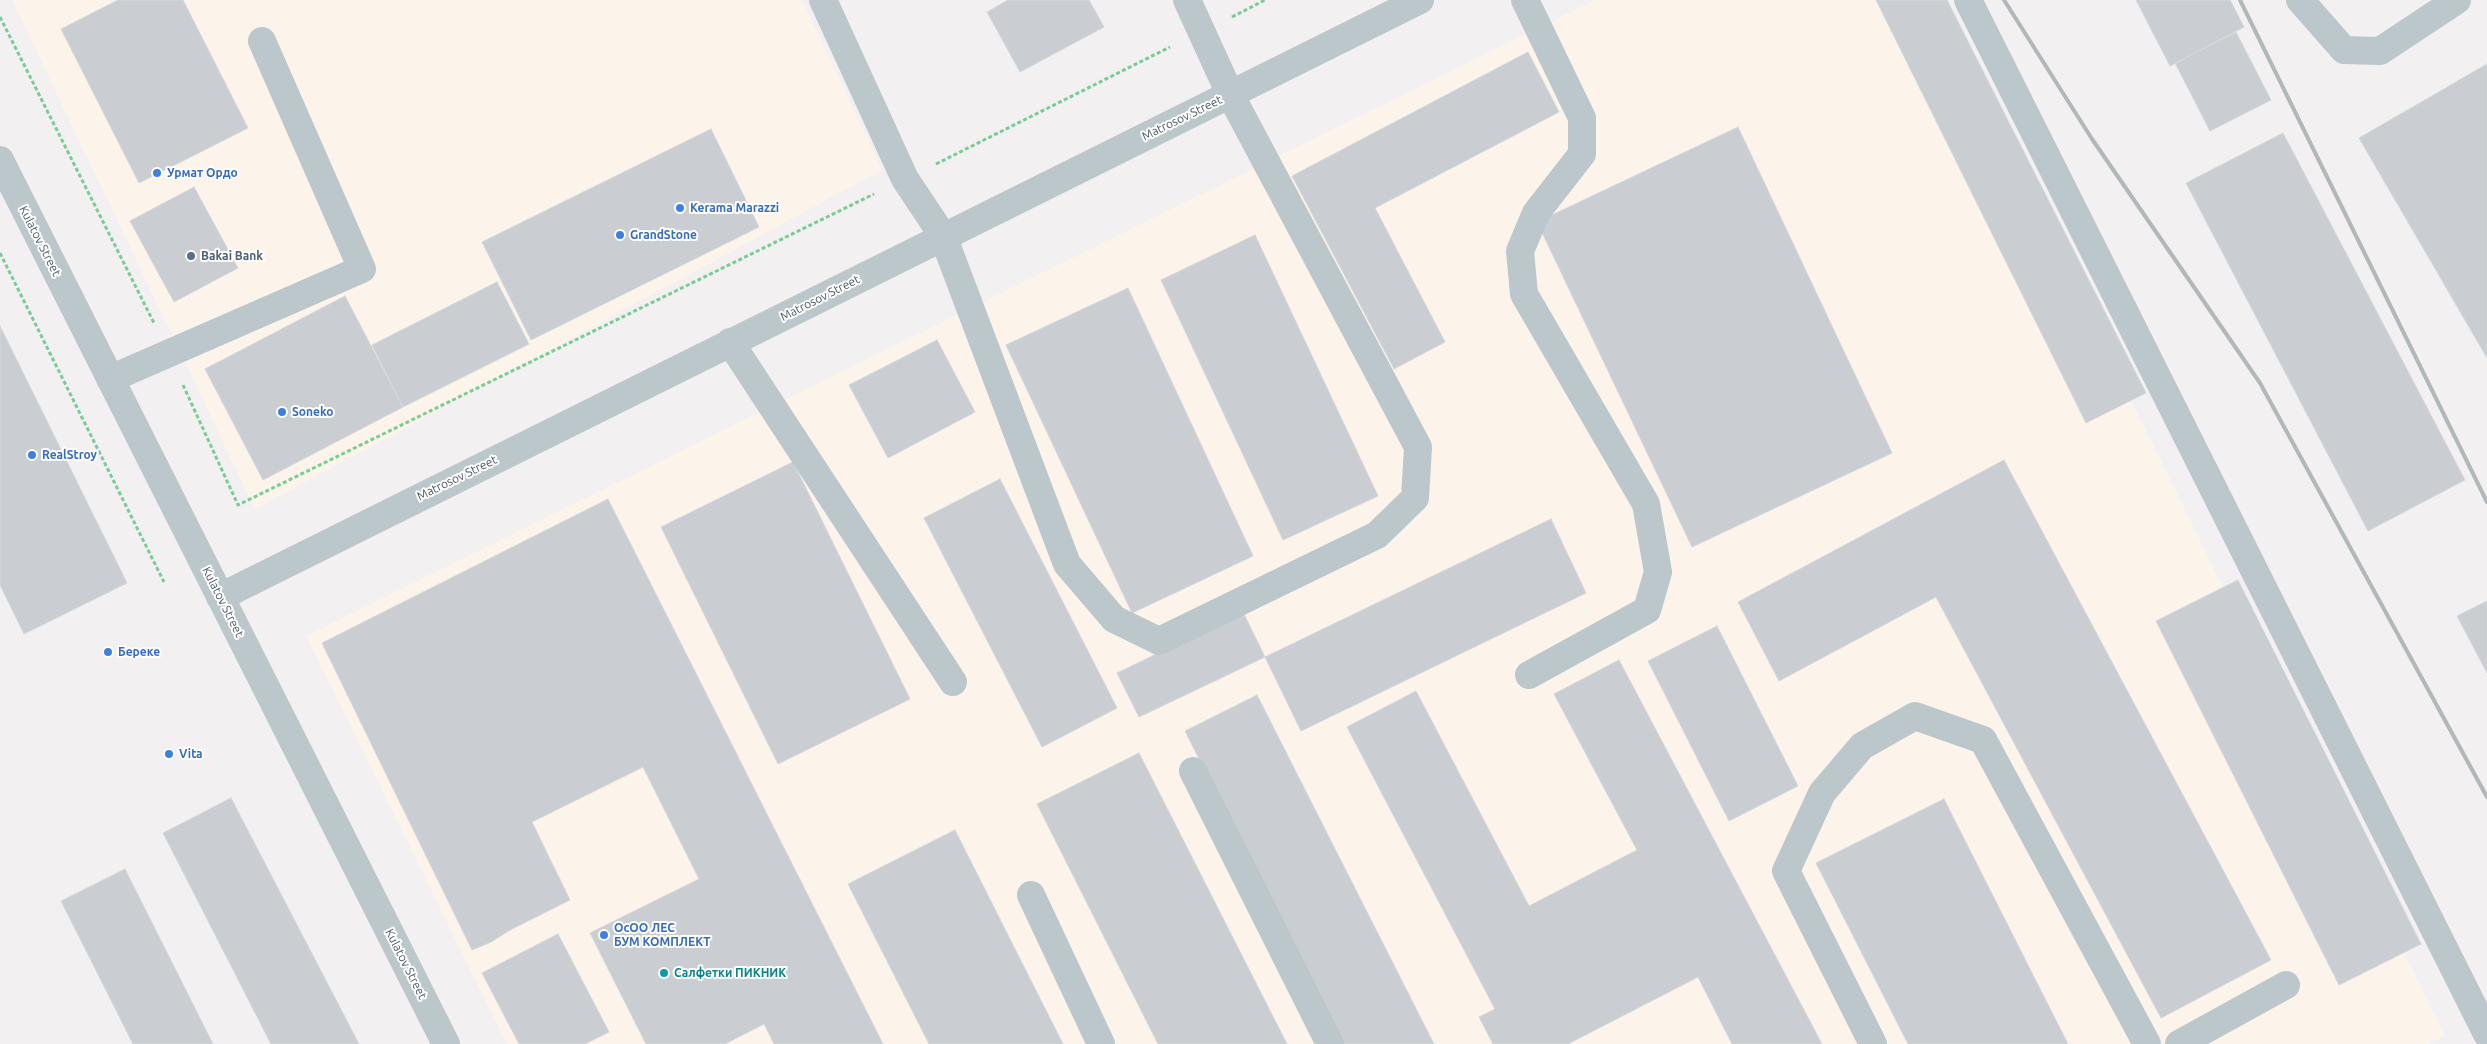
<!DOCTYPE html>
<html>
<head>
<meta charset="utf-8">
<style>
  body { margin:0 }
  canvas { display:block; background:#f2f0f1 }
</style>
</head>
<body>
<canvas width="2487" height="1044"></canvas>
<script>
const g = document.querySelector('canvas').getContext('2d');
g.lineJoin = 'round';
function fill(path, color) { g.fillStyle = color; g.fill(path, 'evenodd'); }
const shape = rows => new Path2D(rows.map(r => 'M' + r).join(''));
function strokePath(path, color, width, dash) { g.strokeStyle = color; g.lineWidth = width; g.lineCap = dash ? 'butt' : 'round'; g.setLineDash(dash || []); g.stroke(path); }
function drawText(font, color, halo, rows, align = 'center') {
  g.font = font + ' Ubuntu,sans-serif'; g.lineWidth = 4; g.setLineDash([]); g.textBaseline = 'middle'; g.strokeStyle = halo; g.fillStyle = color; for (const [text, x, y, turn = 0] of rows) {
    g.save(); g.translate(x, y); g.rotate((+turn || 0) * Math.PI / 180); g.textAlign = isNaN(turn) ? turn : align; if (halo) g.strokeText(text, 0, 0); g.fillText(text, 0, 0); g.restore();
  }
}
fill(shape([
  [12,0,802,0,882,170,255,509],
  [1595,0,1933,0,2445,1036,2428,1044,507,1044,306,636]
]), '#fcf4eb');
const building = shape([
  [118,0,183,0,248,128,139,183,61,29,118,0],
  [1008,0,1089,0,1104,27,1020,72,987,12,1008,0],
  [1876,0,1947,0,2146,393,2086,423,1876,0],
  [2136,0,2230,0,2244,27,2170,66,2136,0],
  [2236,32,2271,100,2210,131,2175,63,2236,32],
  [1528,52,1559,112,1375,208,1445,342,1394,369,1292,176,1528,52],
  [2487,64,2487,358,2359,138,2487,64],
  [1738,127,1892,453,1692,547,1537,222,1738,127],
  [711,129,759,227,531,340,482,242,711,129],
  [2283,133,2465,480,2368,531,2186,183,2283,133],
  [194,187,238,268,174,302,130,221,194,187],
  [1255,235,1378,496,1283,540,1161,280,1255,235],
  [497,282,529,344,403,407,372,345,497,282],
  [1128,288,1253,556,1132,613,1006,345,1128,288],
  [345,296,403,407,263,480,205,369,345,296],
  [0,326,127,583,24,634,0,585,0,326],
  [937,340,975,412,888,458,849,385,937,340],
  [2004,460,2271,960,2161,1018,1936,597,1779,681,1738,602,2004,460],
  [793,462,910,699,778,764,661,527,793,462],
  [1000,479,1117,708,1042,747,924,518,1000,479],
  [608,499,883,1044,774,1044,764,1024,725,1044,646,1044,590,933,699,879,643,767,532,822,570,900,510,930,491,942,472,950,322,643,608,499],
  [1551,519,1586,593,1301,731,1265,657,1551,519],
  [2238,580,2421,944,2339,985,2156,621,2238,580],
  [2487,601,2487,673,2457,616,2487,601],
  [1243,612,1265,657,1139,717,1117,673,1243,612],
  [1717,626,1798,786,1729,821,1648,661,1717,626],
  [1619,660,1822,1044,1732,1044,1698,977,1568,1044,1493,1044,1479,1017,1495,1009,1347,727,1416,691,1529,906,1637,850,1554,694,1619,660],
  [1257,695,1434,1044,1343,1044,1185,731,1257,695],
  [1139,753,1287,1044,1158,1044,1037,804,1139,753],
  [231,798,359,1044,271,1044,163,833,231,798],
  [1944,799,2068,1044,1908,1044,1816,863,1944,799],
  [955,830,1063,1044,929,1044,848,884,955,830],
  [125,869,213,1044,133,1044,61,901,125,869],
  [558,934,609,1032,585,1044,519,1044,482,973,558,934]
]);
fill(building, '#caced2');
strokePath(building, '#d4d8db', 1);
strokePath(shape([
  [0,17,154,323],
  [1232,17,1265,0],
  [936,164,1170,47],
  [0,253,164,582],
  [183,385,238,505,874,194]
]), '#79cc94', 3, [4, 2.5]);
strokePath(shape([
  [823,0,905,179,943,236,1067,564,1114,619,1159,641,1377,535,1415,498,1418,447,1230,94,1187,0],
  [1525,0,1582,118,1582,154,1536,213,1520,251,1524,294,1646,504,1658,572,1647,610,1529,675],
  [1968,0,2487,1034],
  [2300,0,2344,50,2380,51,2457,0],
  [0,160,446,1044],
  [730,342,953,682],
  [110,379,362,269,262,41],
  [220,597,1420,0],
  [1193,771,1330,1044],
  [1031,895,1101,1044],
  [1873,1044,1786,871,1822,793,1862,746,1915,716,1983,740,2147,1044],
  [2179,1044,2286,985]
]), '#bcc7cc', 28);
strokePath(shape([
  [2004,0,2092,139,2260,383,2487,797],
  [2240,0,2487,502]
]), '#b2b7ba', 4);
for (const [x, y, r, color] of [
  [157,173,5,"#3f7fe0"],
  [680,208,5,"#3f7fe0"],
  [620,235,5,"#3f7fe0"],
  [191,256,5,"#5c6f8a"],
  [282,412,5,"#3f7fe0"],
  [32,455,5,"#3f7fe0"],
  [108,652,5,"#3f7fe0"],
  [169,754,5,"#3f7fe0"],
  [604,935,5,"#3f7fe0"],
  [664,973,5,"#0f9aa8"]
]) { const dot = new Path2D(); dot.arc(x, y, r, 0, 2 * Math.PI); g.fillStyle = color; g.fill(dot); strokePath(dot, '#fff', 2); }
drawText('12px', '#48575d', '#fff', [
  ["Matrosov Street",1182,118,-26],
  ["Kulatov Street",40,241,63],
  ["Matrosov Street",820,298,-27],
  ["Matrosov Street",457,478,-26],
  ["Kulatov Street",223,602,63],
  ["Kulatov Street",406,964,63]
]);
drawText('bold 12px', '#366cbe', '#fff', [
  ["Урмат Ордо",167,173],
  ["Kerama Marazzi",690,208],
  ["GrandStone",630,235],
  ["Soneko",292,412],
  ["RealStroy",42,455],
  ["Береке",118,652],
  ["Vita",179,754],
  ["ОсОО ЛЕС",614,928],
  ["БУМ КОМПЛЕКТ",614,942]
], 'left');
drawText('bold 12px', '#4e5e75', '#fff', [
  ["Bakai Bank",201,256]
], 'left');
drawText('bold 12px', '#0d838f', '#fff', [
  ["Салфетки ПИКНИК",674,973]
], 'left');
</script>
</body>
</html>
